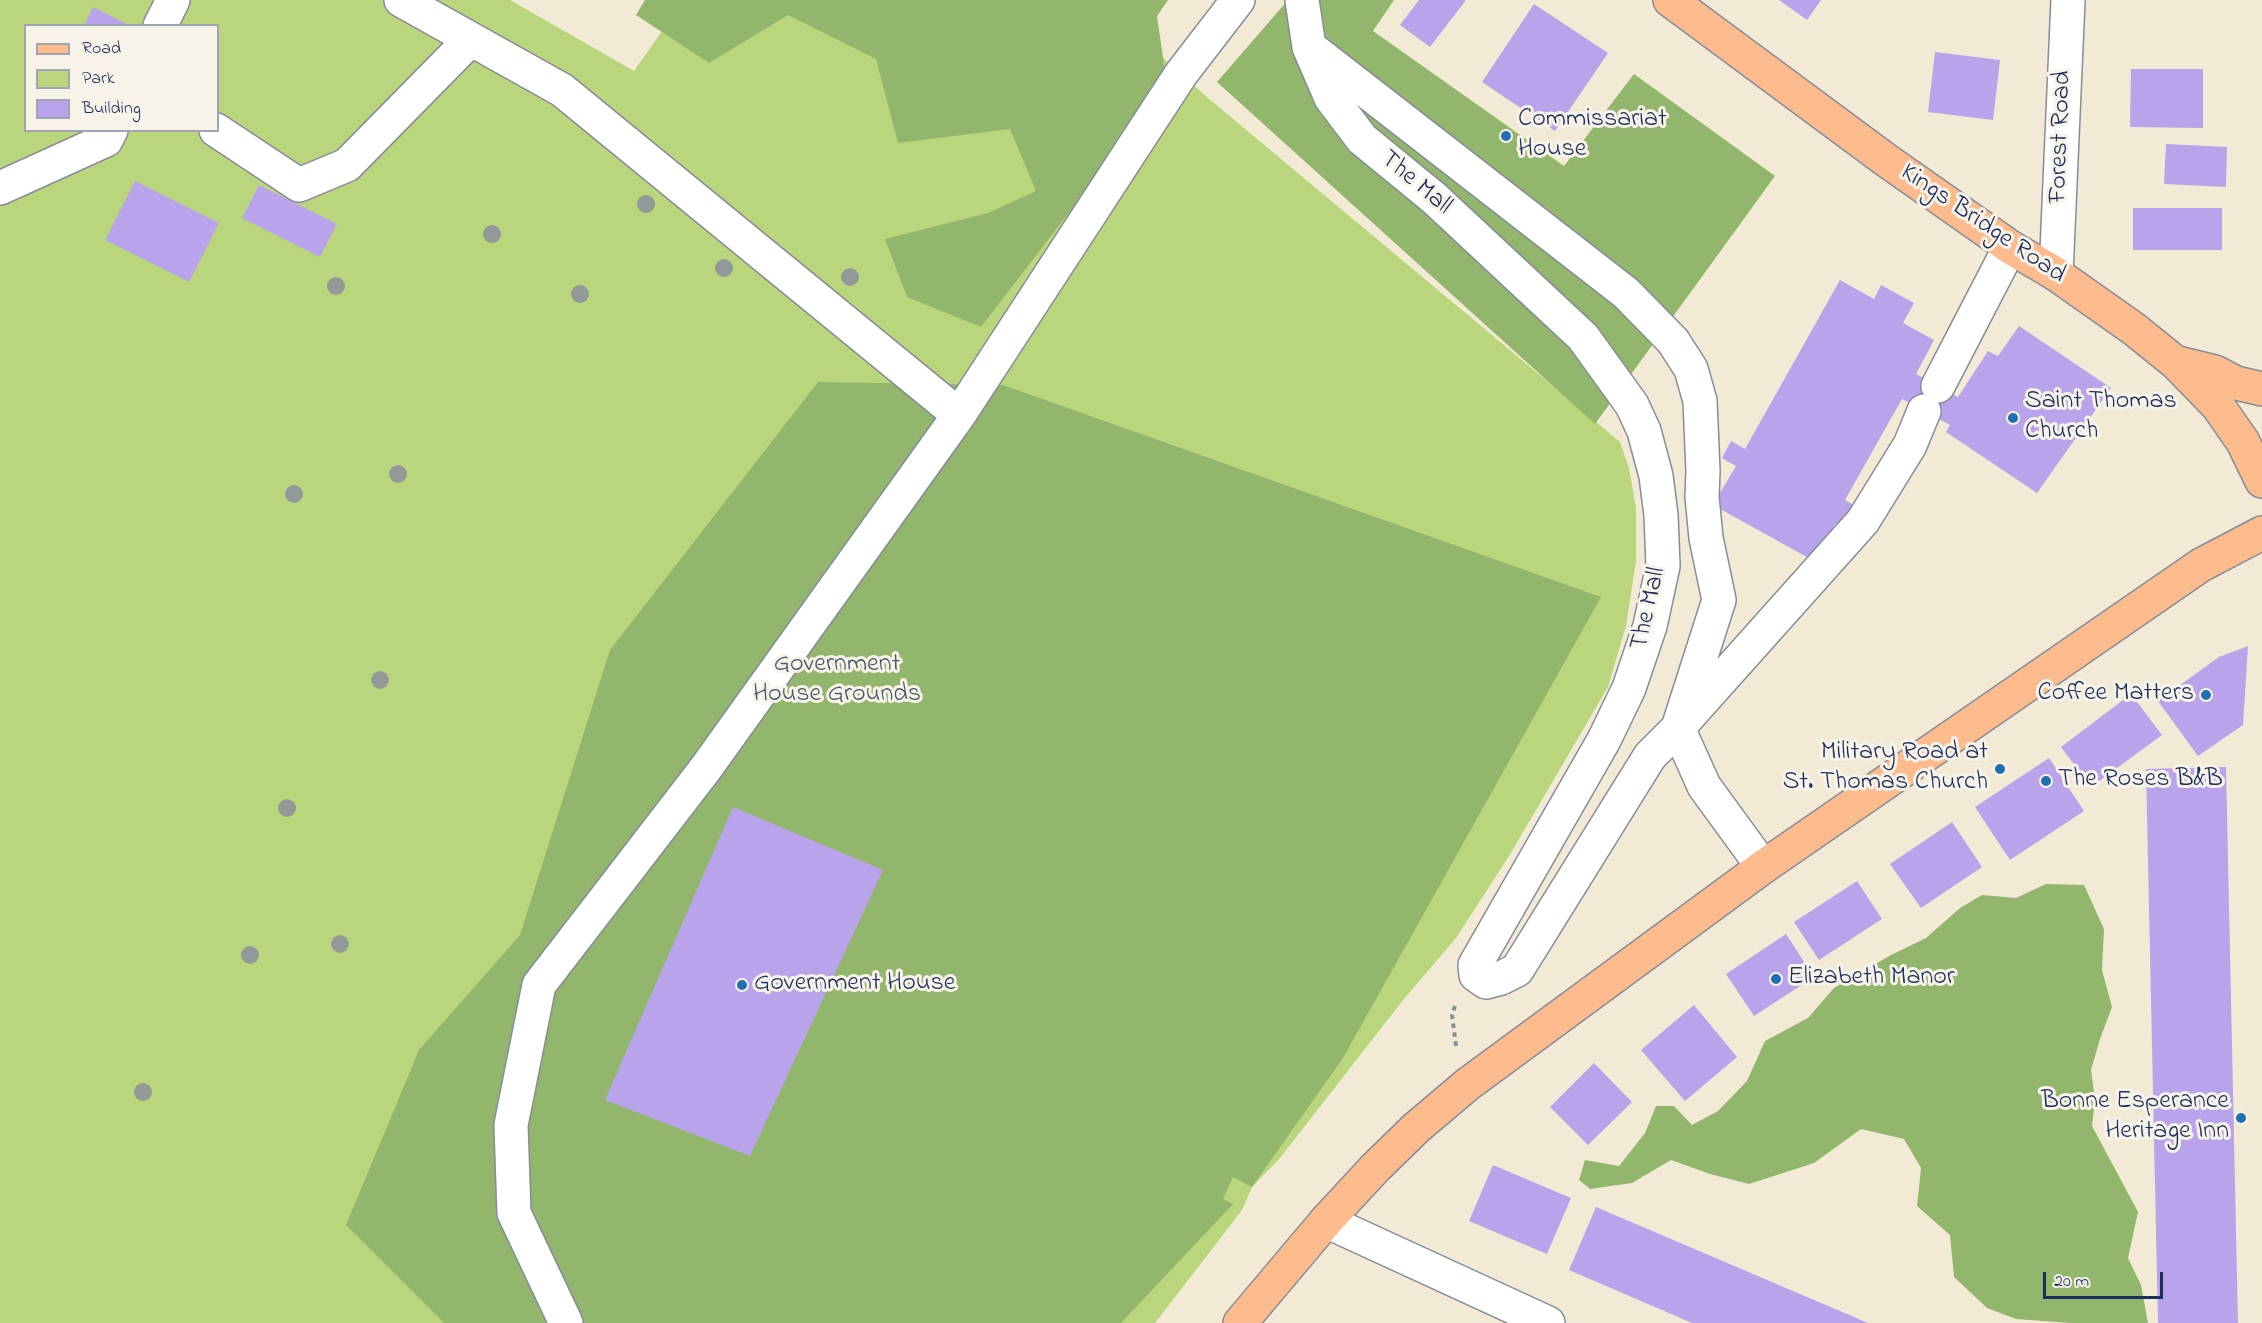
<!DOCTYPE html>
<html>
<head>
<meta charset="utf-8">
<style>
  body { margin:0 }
  #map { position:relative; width:2262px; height:1323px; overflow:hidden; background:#f2ead5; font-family:"Indie Flower",sans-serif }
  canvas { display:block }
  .legend { position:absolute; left:24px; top:24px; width:195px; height:108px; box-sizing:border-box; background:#f7f3e8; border:2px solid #9fa5b1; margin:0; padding:8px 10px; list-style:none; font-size:18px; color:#1b2f5e }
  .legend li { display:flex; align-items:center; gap:12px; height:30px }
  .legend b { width:30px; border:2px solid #9fa5b1 }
  .scale { position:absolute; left:2043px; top:1272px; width:120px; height:27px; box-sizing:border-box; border:3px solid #1b2f5e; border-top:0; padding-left:8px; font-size:18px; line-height:21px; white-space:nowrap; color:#1b2f5e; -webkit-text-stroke:4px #f7f3e8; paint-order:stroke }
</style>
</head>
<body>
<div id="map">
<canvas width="2262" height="1323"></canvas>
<ul class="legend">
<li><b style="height:8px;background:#fbbb8d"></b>Road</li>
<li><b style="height:16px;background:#b9d67c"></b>Park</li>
<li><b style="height:16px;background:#b9a3ea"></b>Building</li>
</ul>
<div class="scale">20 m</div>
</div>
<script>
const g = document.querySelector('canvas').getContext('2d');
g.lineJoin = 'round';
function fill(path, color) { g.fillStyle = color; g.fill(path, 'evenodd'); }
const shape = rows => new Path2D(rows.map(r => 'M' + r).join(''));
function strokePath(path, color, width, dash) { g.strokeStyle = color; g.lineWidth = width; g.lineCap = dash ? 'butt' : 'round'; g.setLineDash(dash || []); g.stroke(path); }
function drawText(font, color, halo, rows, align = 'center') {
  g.font = font + ' "Indie Flower",sans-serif'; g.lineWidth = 6; g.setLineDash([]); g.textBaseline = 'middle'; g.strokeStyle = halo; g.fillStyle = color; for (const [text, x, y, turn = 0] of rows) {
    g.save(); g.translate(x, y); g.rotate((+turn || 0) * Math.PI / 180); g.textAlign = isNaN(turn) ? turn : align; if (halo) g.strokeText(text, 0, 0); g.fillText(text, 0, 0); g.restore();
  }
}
fill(shape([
  [0,0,510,0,634,71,684,0,1098,0,1208,98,1620,442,1629,468,1636,508,1636,561,1626,626,1608,687,1509,856,1456,938,1403,1000,1280,1158,1252,1187,1242,1210,1155,1323,0,1323],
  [26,26,218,26,218,130,26,130]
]), '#b9d67c');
fill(shape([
  [645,0,1168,0,1157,16,1167,85,981,327,907,297,885,239,988,213,1036,191,1010,129,898,143,876,59,788,15,709,63,636,15],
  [1288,0,1394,0,1373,31,1564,166,1634,74,1775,176,1595,424,1217,82],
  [818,382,1003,385,1601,597,1343,1058,1252,1187,1233,1177,1223,1199,1233,1204,1121,1323,444,1323,346,1225,419,1050,520,935,610,650],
  [2046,884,2084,885,2104,929,2102,970,2112,1007,2100,1039,2091,1070,2095,1100,2092,1126,2138,1212,2128,1258,2141,1285,2148,1323,2070,1323,2016,1319,1987,1308,1954,1277,1950,1235,1917,1206,1921,1168,1904,1139,1861,1129,1814,1163,1749,1184,1710,1174,1671,1160,1632,1183,1590,1189,1579,1180,1585,1160,1619,1166,1645,1133,1656,1106,1674,1106,1692,1125,1718,1111,1747,1081,1765,1041,1808,1018,1834,988,1891,955,1926,938,1960,908,1982,895,2016,898]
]), '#92b76c');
fill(shape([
  [1419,0,1466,0,1430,47,1400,25],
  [1779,0,1821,0,1807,20],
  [1534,4,1608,53,1555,131,1482,82],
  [93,7,131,26,84,26],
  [1935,52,2000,60,1993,120,1928,112],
  [2131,69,2203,69,2203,128,2130,127],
  [2166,144,2227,147,2226,187,2164,184],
  [135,181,219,223,189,282,105,240],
  [259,185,337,224,320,257,242,218],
  [2133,208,2222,208,2222,250,2133,250],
  [1840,280,1874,299,1881,285,1914,303,1903,323,1934,340,1916,374,1958,397,1988,351,1998,356,2019,326,2111,388,2037,493,1946,432,1950,425,1902,399,1845,500,1860,509,1848,531,1835,524,1814,561,1713,505,1736,466,1722,458,1731,441,1745,449],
  [2248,646,2243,725,2198,756,2158,701,2219,657],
  [2131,694,2162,735,2091,787,2061,747],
  [2049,758,2084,811,2010,860,1975,807],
  [2226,767,2238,1323,2158,1323,2146,769],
  [733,807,883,870,750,1156,605,1100],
  [1952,822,1982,867,1921,908,1890,864],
  [1857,881,1882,919,1819,960,1794,922],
  [1786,934,1814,977,1754,1016,1726,974],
  [1694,1005,1737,1057,1685,1101,1641,1050],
  [1594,1063,1632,1102,1588,1145,1550,1107],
  [1493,1165,1571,1198,1547,1254,1469,1221],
  [1596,1207,1868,1323,1692,1323,1569,1270]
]), '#b9a3ea');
const minor = shape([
  [401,0,562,90,959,415],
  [1302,0,1309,47,1331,98,1362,139,1434,198,1583,337,1632,405,1644,431,1656,476,1661,515,1663,566,1650,626,1629,688,1604,740,1475,965,1476,975,1486,982,1501,978,1517,970,1650,756,1678,728,1863,521,1910,445,1924,411],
  [160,26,173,0],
  [1312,49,1626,293,1673,341,1691,369,1700,401,1703,471,1702,497,1706,538,1719,600,1678,728,1704,786,1763,867],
  [216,130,299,185,347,165,471,39],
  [0,188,106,140,111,130],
  [2056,274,2068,0],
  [1938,386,2010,247],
  [1326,1221,1548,1323],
  [566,1323,514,1213,511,1125,539,985,706,768,959,415,1181,74,1238,0]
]);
const major = shape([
  [1670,0,1886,160,2010,247,2056,274,2134,329,2176,363,2218,406,2243,442,2262,481],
  [2178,363,2215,372,2236,383,2262,389],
  [1240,1323,1326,1221,1375,1168,1416,1128,1468,1084,1763,867,2201,565,2262,533]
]);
strokePath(minor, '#868c9a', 36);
strokePath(major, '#868c9a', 36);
strokePath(shape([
  [1455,1006,1452,1015,1456,1046]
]), '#868c9a', 4, [4.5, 4.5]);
strokePath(minor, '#fff', 33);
strokePath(major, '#fbbb8d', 33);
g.fillStyle = '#919a98';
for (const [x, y] of [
  [646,204],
  [492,234],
  [724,268],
  [850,277],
  [336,286],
  [580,294],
  [398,474],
  [294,494],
  [380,680],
  [287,808],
  [340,944],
  [250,955],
  [143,1092]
]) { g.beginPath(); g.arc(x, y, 9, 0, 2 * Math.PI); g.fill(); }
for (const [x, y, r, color] of [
  [1506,136,6,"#1f6fb2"],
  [2013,418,6,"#1f6fb2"],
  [2206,695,6,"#1f6fb2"],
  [2000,769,6,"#1f6fb2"],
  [2046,781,6,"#1f6fb2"],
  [1776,979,6,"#1f6fb2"],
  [742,985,6,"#1f6fb2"],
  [2241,1118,6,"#1f6fb2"]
]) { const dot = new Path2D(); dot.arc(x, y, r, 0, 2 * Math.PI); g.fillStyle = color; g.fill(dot); strokePath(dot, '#f7f3e8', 2); }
drawText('26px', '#1b2f5e', '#f7f3e8', [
  ["Commissariat",1518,121],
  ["House",1518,151],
  ["Saint Thomas",2025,403],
  ["Church",2025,433],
  ["Coffee Matters",2194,695,"right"],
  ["Military Road at",1988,754,"right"],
  ["St. Thomas Church",1988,784,"right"],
  ["The Roses B&B",2058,781],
  ["Elizabeth Manor",1788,979],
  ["Government House",754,985],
  ["Bonne Esperance",2229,1103,"right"],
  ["Heritage Inn",2229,1133,"right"]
], 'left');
drawText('26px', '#1b2f5e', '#f7f3e8', [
  ["Forest Road",2062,137,-88],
  ["The Mall",1415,184,40],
  ["Kings Bridge Road",1982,225,34],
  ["The Mall",1650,609,-77]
]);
drawText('26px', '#425966', '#f7f3e8', [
  ["Government",837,666],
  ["House Grounds",837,696]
]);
</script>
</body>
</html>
